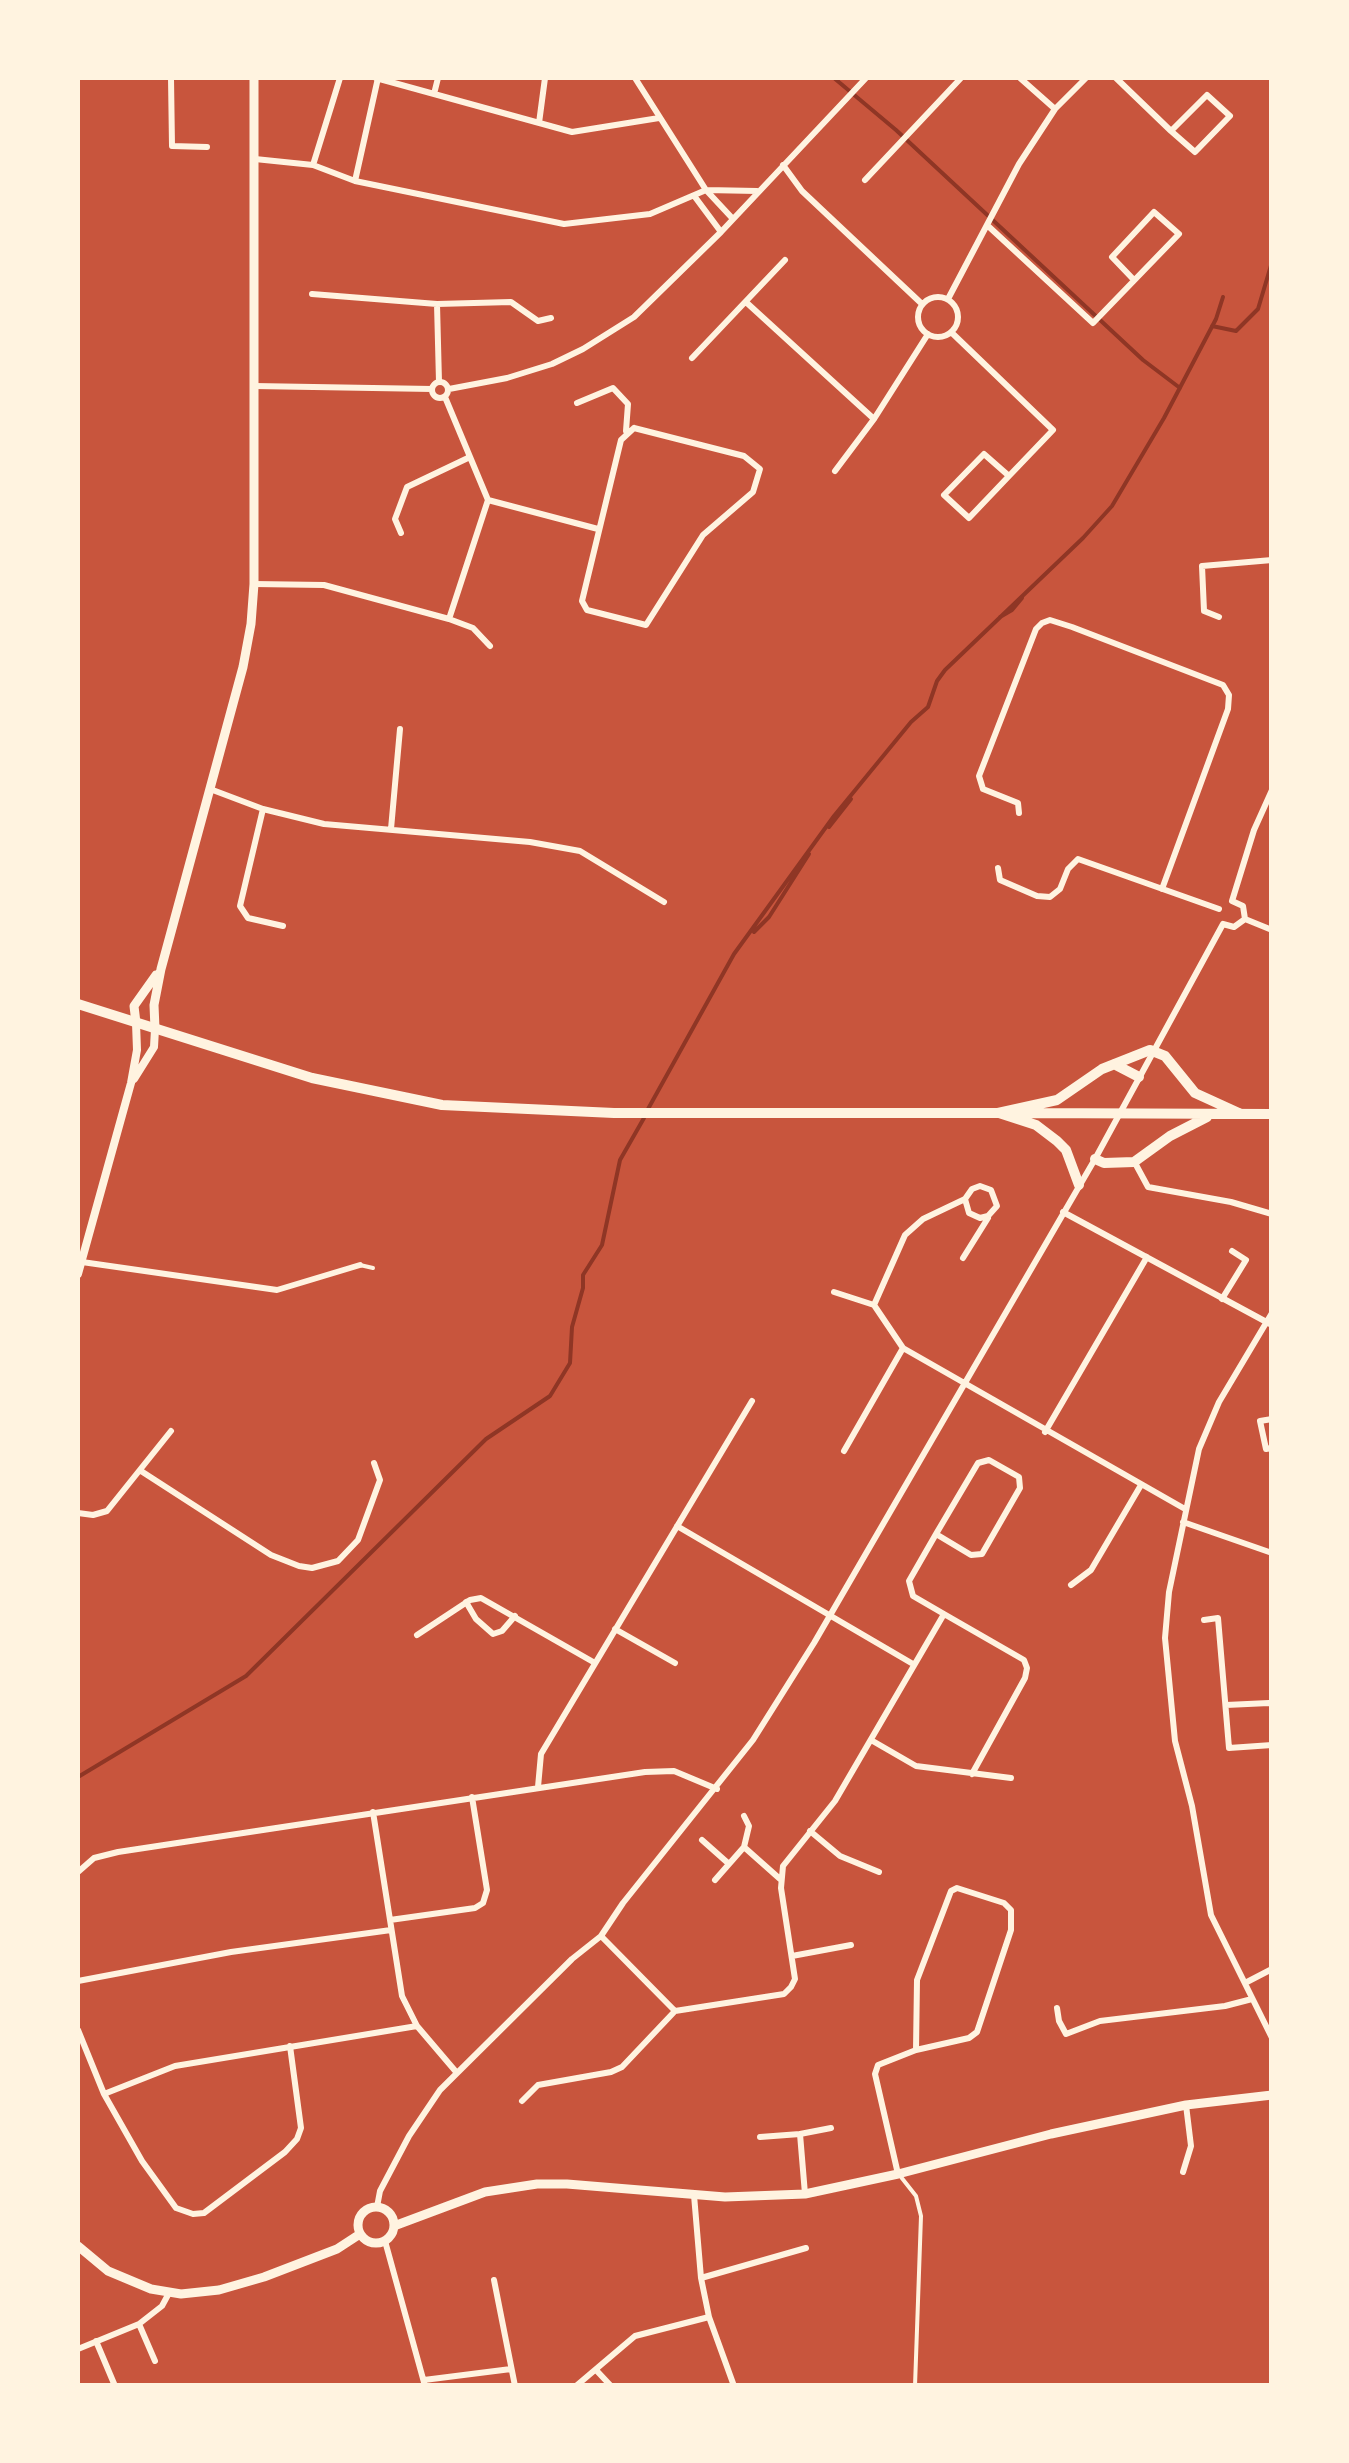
<!DOCTYPE html>
<html>
<head>
<meta charset="utf-8">
<style>
  body { margin:0 }
  #map { position:relative; width:1349px; height:2463px; overflow:hidden; background:#c8553d; font-family:"DM Sans",sans-serif }
  canvas { display:block }
  .frame { position:absolute; inset:0; border:80px solid #fff3e0; pointer-events:none }
</style>
</head>
<body>
<div id="map">
<canvas width="1349" height="2463"></canvas>
<div class="frame"></div>
</div>
<script>
const g = document.querySelector('canvas').getContext('2d');
g.lineJoin = 'round';
const shape = rows => new Path2D(rows.map(r => 'M' + r).join(''));
function strokePath(path, color, width, dash) { g.strokeStyle = color; g.lineWidth = width; g.lineCap = dash ? 'butt' : 'round'; g.setLineDash(dash || []); g.stroke(path); }
strokePath(shape([
  [834,78,896,130,1143,360,1180,388],
  [1212,326,1236,331,1258,309,1272,262],
  [1000,617,1012,610,1022,598],
  [829,827,851,799],
  [754,932,769,917,809,854],
  [648,1109,734,954,834,816,911,722,928,707,937,681,945,670,1083,538,1112,506,1164,418,1216,319,1223,297],
  [78,1777,246,1676,486,1439,550,1396,570,1363,572,1327,583,1288,583,1275,602,1245,620,1160,644,1118]
]), '#8f3625', 4);
strokePath(shape([
  [360,1265,373,1268],
  [901,2177,916,2196,921,2216,915,2386]
]), '#fff3e0', 4);
strokePath(shape([
  [171,78,172,146,207,147],
  [376,78,572,132,659,118],
  [635,78,706,190,733,219],
  [1020,78,1055,109],
  [1116,78,1171,131,1195,152,1230,116,1207,95,1171,131],
  [434,94,438,78],
  [539,123,545,78],
  [255,159,313,165,355,181,564,224,650,214,706,190,757,191],
  [313,165,340,78],
  [783,165,802,191,922,304],
  [865,180,961,78],
  [355,181,378,78],
  [695,197,721,232],
  [987,225,1093,323,1179,234,1154,212,1112,257,1134,280],
  [312,294,437,304],
  '918 317a20 20 0 1 1 40 0a20 20 0 1 1-40 0Z',
  [948,299,1019,164,1055,109,1086,78],
  [747,303,874,419],
  [951,332,1053,430,1009,476,969,518,944,495,984,454,1009,476],
  [692,358,785,260],
  '432 390a8 8 0 1 1 16 0a8 8 0 1 1-16 0Z',
  [439,382,437,304,511,302,538,321,551,318],
  [254,386,432,389],
  [449,389,507,378,552,364,583,349,634,317,721,232,866,78],
  [445,397,488,500,449,619],
  [577,403,613,388,628,404,626,431],
  [634,428,744,456,760,469,753,492,703,535,646,625,587,610,582,601,621,440,634,428],
  [835,471,874,419,928,334],
  [488,500,598,529],
  [401,533,395,519,407,487,470,457],
  [254,584,324,585,449,619,473,628,490,646],
  [1219,617,1204,611,1202,566,1272,560],
  [210,789,263,809,324,824,530,842,580,851,664,902],
  [263,809,240,906,248,918,283,926],
  [1019,813,1018,803,983,789,979,776,1036,629,1042,623,1050,620,1072,627,1223,685,1229,695,1228,709,1162,889],
  [391,829,400,729],
  [998,868,1000,880,1037,896,1050,897,1060,889,1068,869,1078,859,1219,909],
  [1232,901,1254,830,1272,790],
  [1245,919,1272,930],
  [1223,924,1234,927,1245,919,1243,906,1232,901],
  [1135,1163,1148,1187,1231,1202,1272,1214],
  [1063,1212,1272,1325],
  [963,1258,988,1218],
  [82,1262,277,1290,360,1265],
  [834,1292,874,1305,903,1348,1185,1509],
  [1222,1299,1246,1260,1232,1251],
  [874,1305,905,1235,923,1219,965,1199,972,1189,980,1186,991,1190,997,1206,988,1216,980,1218,969,1213,965,1199],
  [1272,1313,1219,1402,1199,1449,1169,1592,1165,1638,1175,1741,1192,1806,1211,1915,1272,2038],
  [1272,1419,1260,1421,1266,1449,1272,1448],
  [1045,1432,1147,1257],
  [844,1451,903,1348],
  [141,1471,271,1555,299,1566,312,1568,338,1561,358,1540,380,1480,374,1463],
  [78,1513,93,1515,107,1511,171,1431],
  [1183,1522,1272,1553],
  [677,1526,913,1664],
  [1071,1585,1091,1570,1141,1485],
  [466,1602,476,1619,493,1634,502,1631,515,1616],
  [944,1614,1024,1660,1027,1668,1025,1678,972,1774],
  [1204,1620,1218,1618,1229,1748,1272,1745],
  [615,1629,675,1663],
  [417,1635,470,1600,481,1598,595,1663],
  [1272,1696,1272,1728],
  [1226,1705,1269,1703],
  [871,1740,916,1766,1011,1778],
  [538,1787,541,1754,752,1401],
  [373,1812,402,1996,417,2026,457,2073],
  [810,1831,840,1856,879,1872],
  [702,1840,729,1864],
  [744,1847,780,1879],
  [78,1872,94,1858,118,1852,645,1772,674,1771,717,1789],
  [715,1880,744,1847,749,1826,744,1816],
  [390,1920,475,1908,483,1903,487,1890,472,1797],
  [601,1936,675,2011],
  [792,1956,851,1945],
  [78,1981,231,1952,391,1930],
  [1245,1983,1272,1969],
  [1057,2008,1059,2021,1066,2034,1100,2021,1225,2006,1252,1999],
  [675,2011,784,1994,791,1987,795,1979,781,1888,783,1866,835,1801,944,1614,913,1596,909,1581,936,1534,978,1463,989,1460,1019,1477,1020,1488,982,1554,971,1555,936,1534],
  [78,2030,104,2094,142,2161,176,2208,193,2214,204,2213,285,2152,297,2139,301,2128,290,2046],
  [104,2094,175,2066,417,2026],
  [522,2101,538,2085,611,2072,622,2067,675,2011],
  [800,2134,831,2128],
  [760,2137,800,2134,805,2194],
  [1183,2172,1191,2146,1186,2105],
  [898,2174,875,2074,878,2065,916,2050,969,2038,977,2032,1011,1930,1011,1910,1004,1903,957,1888,951,1891,917,1980,916,2050],
  [694,2195,701,2278,709,2317,734,2386],
  [377,2207,380,2191,409,2136,440,2090,572,1959,601,1936,623,1903,753,1740,814,1643,1095,1159,1223,924],
  [385,2241,425,2386],
  [701,2278,806,2248],
  [494,2280,515,2386],
  [139,2324,155,2361],
  [96,2341,115,2386],
  [78,2349,139,2324,162,2306,169,2293],
  [596,2370,611,2386],
  [424,2380,511,2369],
  [576,2386,635,2336,709,2317]
]), '#fff3e0', 6);
strokePath(shape([
  [134,1079,154,1047,155,1029],
  [78,1274,131,1083,137,1050,136,1023]
]), '#fff3e0', 8);
strokePath(shape([
  [136,1023,134,1006,156,975],
  [155,1029,154,1005,161,969,243,667,251,624,254,584,254,78],
  '358 2225a18 18 0 1 1 36 0a18 18 0 1 1-36 0Z',
  [394,2226,485,2192,537,2184,567,2184,725,2197,805,2194,898,2174,1051,2134,1186,2105,1272,2095],
  [78,2246,108,2271,151,2289,181,2294,219,2290,264,2277,337,2249,360,2234]
]), '#fff3e0', 9);
strokePath(shape([
  [78,1004,312,1078,442,1105,614,1113,998,1113,1057,1100,1102,1069,1150,1050,1165,1056,1195,1093,1241,1114],
  [1114,1064,1139,1077],
  [999,1113,1036,1125,1057,1141,1066,1150,1079,1185],
  [1019,1113,1272,1114],
  [1095,1159,1104,1163,1134,1162,1170,1136,1207,1117]
]), '#fff3e0', 10);
</script>
</body>
</html>
